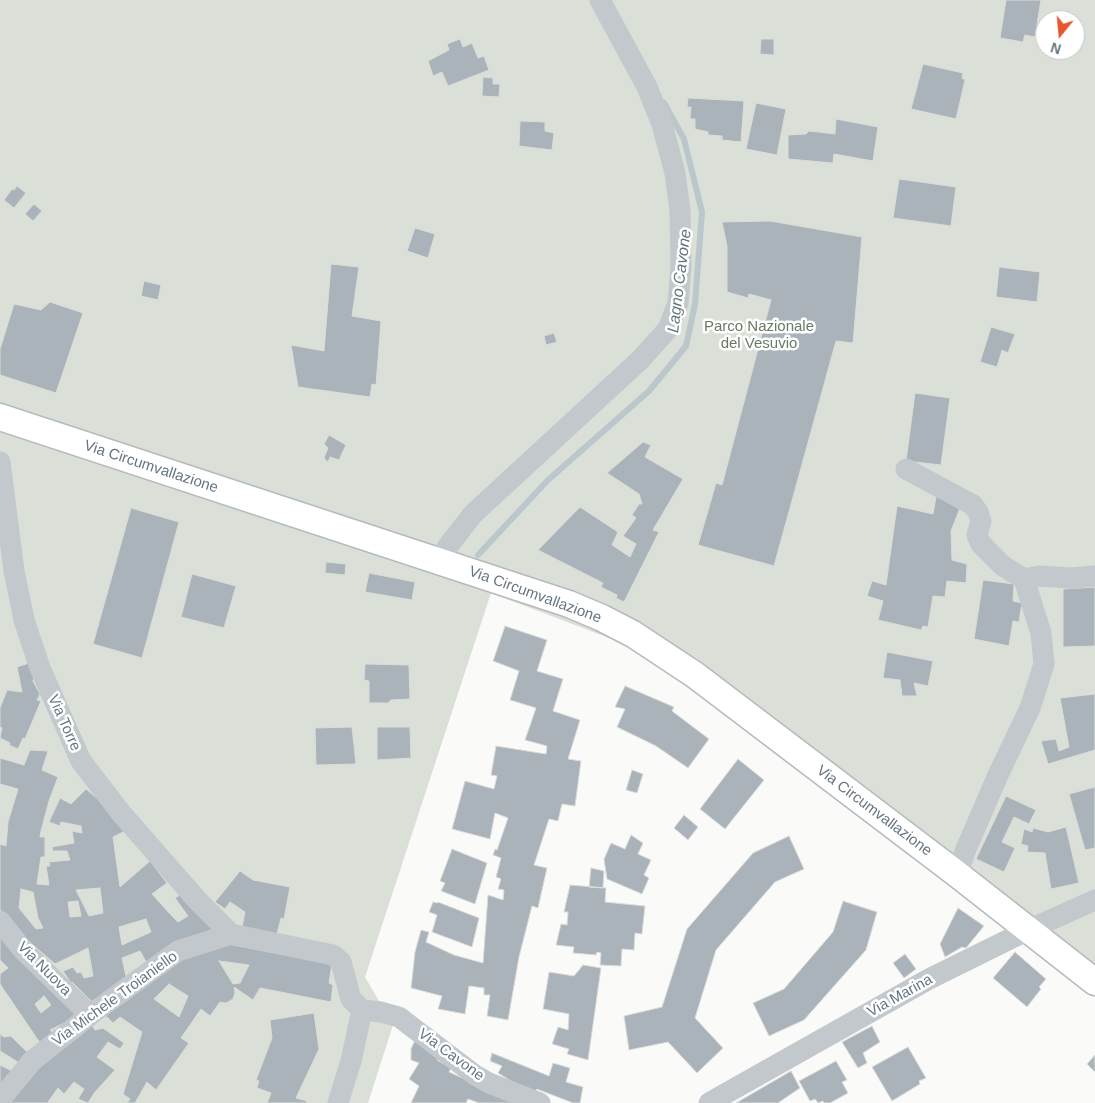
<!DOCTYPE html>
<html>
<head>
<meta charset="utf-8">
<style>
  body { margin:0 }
  #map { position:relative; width:1095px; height:1103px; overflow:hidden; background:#fafaf8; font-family:Helvetica,sans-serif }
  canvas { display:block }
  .north { position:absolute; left:1035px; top:10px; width:50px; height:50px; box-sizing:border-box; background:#fff; border:1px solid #c1c8cd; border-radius:50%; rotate:197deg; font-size:14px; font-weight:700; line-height:20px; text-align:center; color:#657683 }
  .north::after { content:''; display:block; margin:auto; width:18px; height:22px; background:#e4572e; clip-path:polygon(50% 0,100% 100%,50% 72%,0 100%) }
</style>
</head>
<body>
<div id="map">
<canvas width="1095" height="1103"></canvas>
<div class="north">N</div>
</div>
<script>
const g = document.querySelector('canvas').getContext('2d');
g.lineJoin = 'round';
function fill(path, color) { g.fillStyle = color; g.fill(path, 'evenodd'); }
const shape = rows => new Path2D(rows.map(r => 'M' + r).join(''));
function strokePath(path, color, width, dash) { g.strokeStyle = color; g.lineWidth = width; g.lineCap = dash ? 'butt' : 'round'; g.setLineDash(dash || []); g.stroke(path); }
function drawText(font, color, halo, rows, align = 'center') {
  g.font = font + ' Helvetica,sans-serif'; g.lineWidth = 5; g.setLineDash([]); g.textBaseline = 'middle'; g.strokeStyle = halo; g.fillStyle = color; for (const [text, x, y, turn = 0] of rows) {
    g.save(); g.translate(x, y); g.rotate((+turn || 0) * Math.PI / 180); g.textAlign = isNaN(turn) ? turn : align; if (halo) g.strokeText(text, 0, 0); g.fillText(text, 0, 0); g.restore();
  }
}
fill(shape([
  [0,0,1095,0,1095,989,959,883,630,646,491,593,365,977,393,1025,368,1103,0,1103],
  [1045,20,1075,20,1075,50,1045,50]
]), '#dadfd7');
strokePath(shape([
  [478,555,548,480,649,391,686,346,695,304,702,212,684,139,664,103]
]), '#bbc7cb', 6);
const building = shape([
  [1006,0,1041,0,1035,37,1025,35,1023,42,1000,38,1006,0],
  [460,39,463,47,472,43,478,58,484,56,489,70,448,86,442,72,433,76,428,61,449,50,447,44,460,39],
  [761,39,774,39,774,55,760,54,761,39],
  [923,64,963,73,962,78,965,80,956,119,911,109,923,64],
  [483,77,493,78,493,84,500,84,499,97,482,96,483,77],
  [688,98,744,101,741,142,722,140,722,136,708,135,708,132,695,129,695,119,690,119,691,107,687,107,688,98],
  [756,103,786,109,777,155,746,149,756,103],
  [836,119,878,127,873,161,834,154,833,163,788,159,788,135,806,134,809,131,835,134,836,119],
  [520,121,545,122,545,131,554,133,552,150,519,146,520,121],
  [899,179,956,187,951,226,893,218,899,179],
  [17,186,26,193,14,208,4,200,12,189,14,190,17,186],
  [34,204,42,211,33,221,25,214,34,204],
  [770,221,862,237,853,343,836,341,774,566,698,545,716,483,722,485,771,300,749,294,748,298,727,292,727,246,722,222,770,221],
  [415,228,435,234,428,258,407,251,415,228],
  [331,264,359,267,352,316,381,321,376,385,372,384,370,397,298,387,291,345,324,351,331,264],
  [999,267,1040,272,1037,302,996,297,999,267],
  [144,281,161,285,158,300,141,296,144,281],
  [50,302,83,313,56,393,0,375,0,349,14,304,41,310,50,302],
  [991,327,1015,334,1008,353,1002,350,997,367,980,362,991,327],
  [554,333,557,342,546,345,544,336,554,333],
  [915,393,950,398,941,465,906,461,915,393],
  [329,435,346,445,339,460,330,457,328,462,324,458,328,448,324,444,329,435],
  [643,442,651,445,645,457,683,479,653,530,659,532,624,602,616,598,617,595,601,587,603,583,538,550,580,507,618,532,612,545,630,557,636,544,623,536,636,518,632,515,639,504,642,504,639,494,607,473,643,442],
  [937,491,962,503,951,531,952,560,967,564,966,583,947,581,945,597,933,596,928,627,923,626,921,630,878,620,883,601,867,596,872,581,886,585,897,506,933,514,937,491],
  [131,508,179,522,142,658,93,644,131,508],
  [326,562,346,564,345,575,325,573,326,562],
  [369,573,415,582,412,600,365,592,369,573],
  [192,574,236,586,224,628,181,617,192,574],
  [983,580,1014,584,1013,601,1022,603,1019,622,1013,621,1009,646,974,639,983,580],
  [1095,587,1095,646,1063,647,1063,589,1095,587],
  [505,626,547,640,537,671,563,679,553,711,580,720,568,759,581,761,575,806,562,804,558,821,549,819,534,865,547,868,538,908,532,906,519,957,508,1020,487,1016,490,995,484,995,484,988,469,986,465,1014,438,1009,442,996,411,988,415,952,421,930,429,932,426,942,454,955,483,963,488,895,503,900,504,890,498,889,501,879,496,877,501,858,493,855,495,849,497,850,508,818,495,813,490,839,452,829,465,781,494,789,497,776,491,775,496,746,546,754,547,746,525,740,536,708,510,700,519,671,493,661,505,626],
  [887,652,933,661,928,686,914,683,917,696,902,696,900,680,883,678,887,652],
  [29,663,34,675,33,681,40,694,37,700,41,701,25,739,23,738,18,749,9,745,10,743,0,738,2,728,0,727,0,708,7,690,22,692,17,667,29,663],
  [365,664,409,665,410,699,391,700,388,703,369,703,369,681,364,680,365,664],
  [625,686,674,707,672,711,709,739,688,768,656,746,617,727,625,709,615,707,625,686],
  [1095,694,1095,750,1048,764,1041,741,1056,739,1059,751,1069,747,1060,698,1095,694],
  [352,727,356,764,316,765,315,728,352,727],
  [377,727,410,727,411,758,377,760,377,727],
  [30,750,48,751,42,770,58,777,49,801,41,831,40,837,45,837,45,857,41,857,37,884,49,885,46,866,50,866,49,862,70,860,67,851,53,851,52,847,74,843,72,831,82,833,81,826,61,822,60,826,49,822,60,798,71,804,86,789,117,815,127,830,113,837,120,887,150,861,167,883,152,894,171,915,178,922,188,916,175,898,183,893,217,928,149,967,140,951,122,958,127,981,92,1002,72,982,71,983,63,971,73,967,77,973,81,972,84,978,93,976,88,948,55,964,10,925,12,921,0,910,0,844,6,846,8,822,18,789,0,784,0,758,24,765,30,750],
  [100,888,103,913,89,916,76,890,100,888],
  [21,889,33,892,38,918,43,928,36,929,19,908,21,889],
  [78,901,81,916,70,917,68,902,78,901],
  [146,919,151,932,122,945,119,927,146,919],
  [738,759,764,780,725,829,700,809,738,759],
  [632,770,643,774,637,793,626,790,632,770],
  [1095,787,1095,848,1085,850,1069,794,1095,787],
  [1006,796,1036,810,1029,824,1014,817,1002,842,1015,848,1004,872,976,859,1006,796],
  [684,815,698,827,688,840,674,828,684,815],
  [1066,827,1079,883,1051,889,1045,853,1027,852,1028,846,1021,844,1024,829,1032,832,1033,828,1048,832,1066,827],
  [631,835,643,843,638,854,651,860,644,875,649,878,642,894,607,879,604,859,611,843,625,849,631,835],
  [789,836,804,869,775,882,716,950,695,1018,723,1048,697,1073,668,1042,629,1050,624,1016,662,1007,687,929,753,853,789,836],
  [452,849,487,863,475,904,441,891,445,883,440,881,452,849],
  [591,868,604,871,603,888,589,887,591,868],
  [240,871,253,880,290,887,284,919,281,918,277,934,242,927,245,912,230,902,225,909,215,902,240,871],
  [570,885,606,888,605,902,645,906,642,934,635,933,634,950,622,949,621,966,600,965,601,953,597,952,596,955,573,953,574,947,556,945,561,924,567,925,568,912,564,912,570,885],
  [843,901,877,912,866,950,804,1020,769,1036,753,1003,784,989,833,932,843,901],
  [433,902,438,903,438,902,479,918,472,947,432,932,437,915,429,912,433,902],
  [958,908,984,926,966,948,962,947,945,957,940,944,958,908],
  [0,927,79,1016,50,1030,53,1033,40,1043,0,984,0,974,8,968,0,960,0,927],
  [44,996,51,1005,41,1013,35,1004,44,996],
  [218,942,332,964,329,983,333,985,331,1002,260,988,253,1000,234,987,235,993,233,999,226,1003,220,1002,210,1016,201,1009,181,1038,189,1043,156,1090,147,1082,135,1103,127,1103,130,1099,123,1094,142,1032,120,1017,113,1023,103,1013,181,955,218,942],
  [219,961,249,965,240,983,233,984,219,961],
  [169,984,188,996,179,1017,154,999,169,984],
  [1015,952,1046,979,1039,987,1041,989,1027,1007,993,978,1015,952],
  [905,954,916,969,904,978,893,963,905,954],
  [583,965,601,968,588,1060,567,1054,569,1049,552,1044,558,1027,568,1030,569,1014,543,1009,549,972,574,976,583,965],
  [314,1013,319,1049,296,1098,307,1101,306,1103,267,1103,271,1093,257,1088,259,1081,256,1080,272,1038,270,1020,314,1013],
  [90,1022,95,1030,103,1028,124,1043,120,1049,108,1042,97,1057,115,1070,95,1092,88,1103,78,1099,84,1089,74,1082,64,1094,58,1088,48,1102,52,1103,9,1103,43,1061,90,1022],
  [872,1026,880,1042,863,1053,867,1063,858,1068,842,1042,872,1026],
  [0,1034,4,1037,11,1036,29,1054,21,1064,0,1051,0,1034],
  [415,1040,438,1058,437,1060,451,1068,449,1072,518,1103,479,1103,468,1099,466,1103,411,1103,419,1086,409,1079,419,1063,411,1060,411,1049,415,1040],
  [908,1047,926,1078,919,1081,920,1084,892,1101,872,1067,908,1047],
  [492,1053,549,1076,553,1063,570,1068,566,1082,583,1087,580,1103,573,1103,537,1089,535,1092,519,1086,498,1073,502,1066,490,1061,492,1053],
  [1095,1055,1095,1072,1087,1064,1095,1055],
  [836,1061,847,1080,842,1082,848,1093,830,1103,824,1103,823,1101,818,1103,815,1099,810,1101,799,1081,836,1061],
  [0,1065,16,1073,0,1091,0,1065],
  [791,1071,800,1088,778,1103,736,1103,791,1071]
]);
fill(building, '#aab3b9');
strokePath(building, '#dcdcda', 1);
const major = shape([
  [0,417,499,581,569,604,602,618,633,634,695,675,957,874,1095,982]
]);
strokePath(major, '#b5babe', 29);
strokePath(shape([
  [0,462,14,571,24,620,40,668,81,761,121,813,198,901,231,934],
  [906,469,973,505,978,512,981,521,977,535,981,544,1003,566,1024,579,1041,633,1044,664,1030,708,998,775,966,849,957,874],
  [439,561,448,546,473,514,640,360,668,329,678,303,681,267,680,211,675,173,662,124,647,87,600,0],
  [1024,579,1039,576,1071,578,1095,576],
  [0,921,23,950,90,1015],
  [362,1010,381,1012,399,1017,475,1075,489,1083,540,1103],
  [0,1100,32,1061,90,1015,160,964,178,951,231,934,333,955,341,962,351,999,362,1010],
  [338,1103,351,1061,362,1010],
  [709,1103,929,979,1028,930,1095,900]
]), '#c3c8cc', 21);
strokePath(major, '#fff', 26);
drawText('15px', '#687a64', '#fff', [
  ["Parco Nazionale",759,327],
  ["del Vesuvio",759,344]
]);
drawText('15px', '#657683', '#fff', [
  ["Via Circumvallazione",151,467,18],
  ["Via Circumvallazione",535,595,20],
  ["Via Torre",64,723,66],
  ["Via Circumvallazione",874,811,37],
  ["Via Nuova",44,969,45],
  ["Via Marina",900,996,-29],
  ["Via Michele Troianiello",115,999,-36],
  ["Via Cavone",451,1055,36]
]);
drawText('italic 16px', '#60757c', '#fff', [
  ["Lagno Cavone",680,281,-83]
]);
</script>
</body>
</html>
